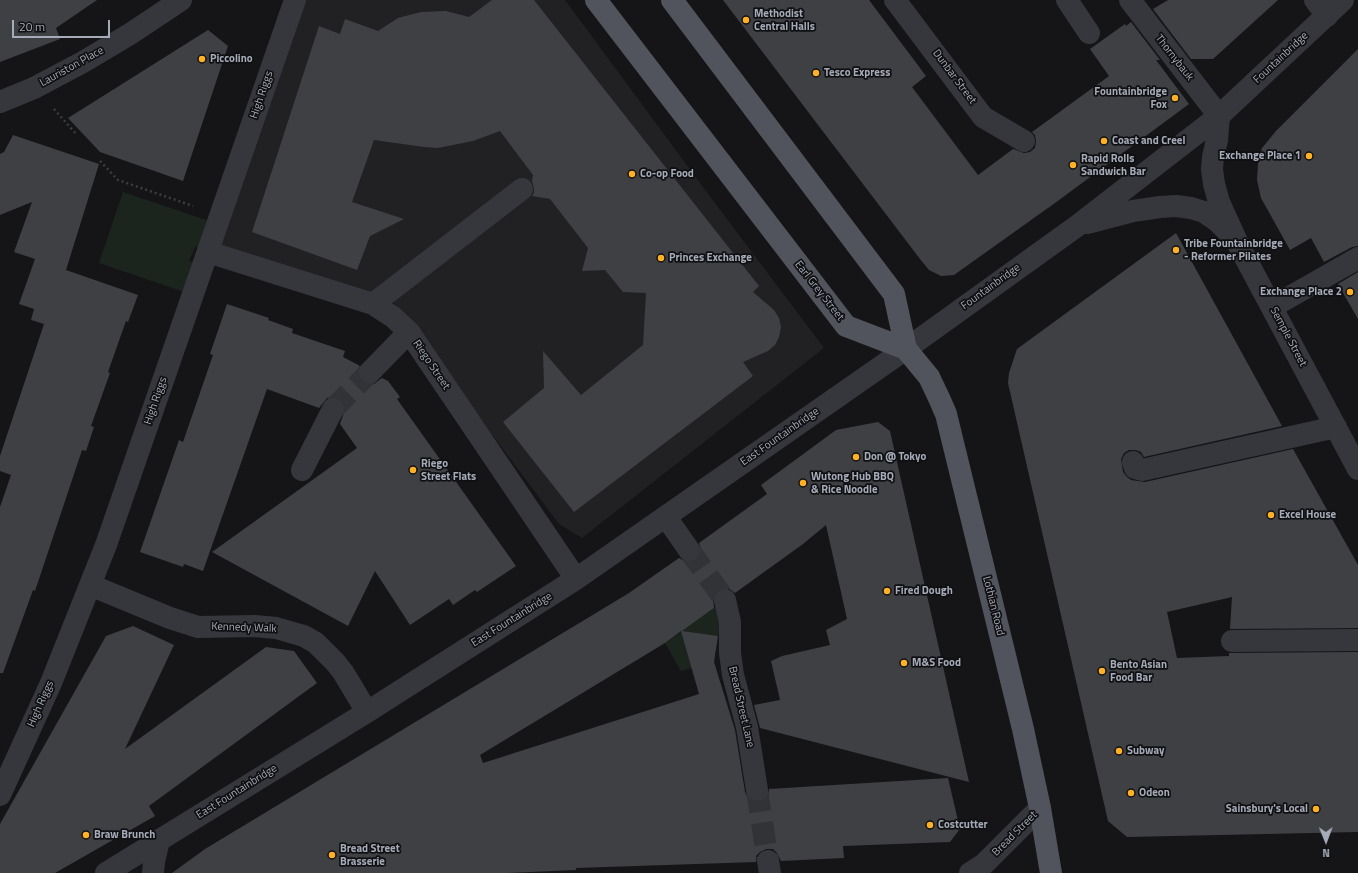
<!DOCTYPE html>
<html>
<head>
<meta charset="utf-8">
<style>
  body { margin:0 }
  #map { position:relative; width:1358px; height:873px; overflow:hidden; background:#151517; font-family:"Titillium Web",sans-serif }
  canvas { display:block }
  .north { position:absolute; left:1306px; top:821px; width:40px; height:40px; -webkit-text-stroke:3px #101012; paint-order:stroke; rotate:179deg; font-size:11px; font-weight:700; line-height:16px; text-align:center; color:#a5abb8 }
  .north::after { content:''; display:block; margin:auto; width:14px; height:18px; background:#a5abb8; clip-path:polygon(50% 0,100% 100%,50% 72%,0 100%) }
  .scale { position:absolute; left:12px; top:20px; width:98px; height:18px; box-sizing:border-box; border:2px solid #a5abb8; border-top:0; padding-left:5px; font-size:12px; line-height:14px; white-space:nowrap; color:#a5abb8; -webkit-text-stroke:3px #101012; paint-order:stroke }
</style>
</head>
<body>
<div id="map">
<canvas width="1358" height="873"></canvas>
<div class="north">N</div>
<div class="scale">20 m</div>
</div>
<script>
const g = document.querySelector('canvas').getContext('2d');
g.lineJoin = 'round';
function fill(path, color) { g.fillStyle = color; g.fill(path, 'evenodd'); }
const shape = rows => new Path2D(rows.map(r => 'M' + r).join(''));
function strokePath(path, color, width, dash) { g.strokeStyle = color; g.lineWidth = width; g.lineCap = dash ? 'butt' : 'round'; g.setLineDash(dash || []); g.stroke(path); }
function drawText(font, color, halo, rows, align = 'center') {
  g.font = font + ' "Titillium Web",sans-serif'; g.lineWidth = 3.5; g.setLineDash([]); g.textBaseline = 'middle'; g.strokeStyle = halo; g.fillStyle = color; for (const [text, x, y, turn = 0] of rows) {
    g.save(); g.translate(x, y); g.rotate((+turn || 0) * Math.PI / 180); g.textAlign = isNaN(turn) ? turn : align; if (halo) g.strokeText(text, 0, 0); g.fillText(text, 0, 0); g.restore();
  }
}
fill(shape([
  [305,0,565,0,706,191,824,348,582,538,559,524,392,301,220,248]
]), '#212124');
fill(shape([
  [123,192,209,221,200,248,195,247,189,261,195,263,184,292,99,263],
  [719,605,720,627,718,637,712,636,692,668,681,671,665,643]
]), '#1c251d');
fill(shape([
  [0,0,97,0,56,28,60,39,0,62],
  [492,0,534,0,759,286,753,292,774,310,779,318,781,327,779,337,775,345,768,351,743,362,753,376,574,512,503,422,544,388,543,351,581,395,643,345,646,293,623,292,605,270,582,271,588,248,550,199,532,196,534,193,534,188,532,181,533,175,500,131,473,141,438,148,424,147,374,140,352,202,404,219,370,236,357,270,252,232,319,26,340,34,345,19,378,31,398,18,421,12,446,11,469,17],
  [723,0,869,0,926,76,912,87,978,175,1013,149,1024,153,1030,152,1035,148,1036,141,1035,135,1032,132,1109,76,1090,49,1125,24,1126,26,1131,22,1160,60,1156,60,1189,104,1055,203,954,275,941,276,929,270,920,259],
  [1168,0,1278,0,1213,59,1191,59,1153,9],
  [208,30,228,46,183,181,100,152,68,118],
  [1358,49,1358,246,1352,247,1324,262,1311,238,1290,250,1261,198,1257,180,1258,164,1262,148,1276,131],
  [13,135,99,164,66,270,138,295,128,322,126,321,108,372,110,373,91,426,94,427,86,451,82,450,35,591,33,590,3,673,0,673,0,507,11,475,0,471,0,456,44,324,31,320,34,309,19,304,35,259,14,252,32,202,0,215,0,154,4,152],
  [1176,233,1282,426,1144,457,1141,452,1136,450,1129,450,1124,453,1121,459,1123,472,1127,477,1131,480,1145,482,1293,449,1358,565,1358,628,1230,629,1232,597,1167,612,1177,658,1229,656,1229,653,1358,652,1358,832,1127,837,1108,821,1008,383,1009,373,1017,349],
  [1358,272,1358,319,1338,284],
  [227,304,269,318,268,320,293,329,292,333,345,351,343,357,360,366,358,369,358,376,361,381,367,384,374,384,382,378,388,381,400,397,397,399,516,566,477,592,475,590,453,605,449,599,410,625,375,571,348,626,212,552,357,448,340,424,345,409,344,403,339,398,333,397,327,398,319,408,267,389,203,571,184,564,183,567,140,552,179,440,183,442,213,355,210,354],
  [878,422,890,431,969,782,760,728,754,705,780,700,771,661,782,656,830,645,826,630,847,619,826,525,803,544,735,593,728,588,723,588,717,591,713,597,714,608,682,631,718,636,714,662,735,730,745,792,748,798,753,802,759,802,765,799,768,795,769,789,948,778,960,829,950,842,843,846,844,858,781,861,777,853,773,849,766,849,760,852,756,856,756,862,576,868,576,870,508,873,172,873,205,849,629,593,679,558,684,561,690,562,696,560,700,555,701,549,699,543,767,494,761,485,836,430],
  [681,631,699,694,483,763,480,755,665,643],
  [133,626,174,645,125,749,266,647,294,651,317,683,149,806,155,816,55,873,0,873,0,824,106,636]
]), '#3e4044');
strokePath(shape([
  [333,409,370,372],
  [689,550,725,600],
  [757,790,768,861]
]), '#323337', 22, [22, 11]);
strokePath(shape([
  [54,109,76,134],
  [100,161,118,180,193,206]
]), '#3b3e43', 2.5, [2, 3]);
strokePath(shape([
  [895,0,983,117,1024,141],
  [1067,0,1089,33],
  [1130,0,1219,116],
  [1315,0,1327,16],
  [0,102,34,88,83,62,130,34,181,0],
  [1219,116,1217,140,1213,157,1212,169,1214,184,1219,202,1239,246,1358,469],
  [1087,223,1133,211,1160,207,1176,206,1191,208,1204,212,1217,221,1230,234],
  [208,252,373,304,393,317,409,332,576,579],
  [373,304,522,189],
  [1272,307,1358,258],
  [370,372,409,332],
  [1133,462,1135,468,1142,470,1336,427],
  [302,470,333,409],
  [666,517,689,550],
  [90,585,170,618,198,627,255,626,276,628,304,636,316,643,335,662,343,672,367,712],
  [725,600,730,622,730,653,733,675,747,727,757,790],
  [1232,641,1358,640],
  [0,795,51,683,106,545,295,0],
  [768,861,770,873],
  [106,873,367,712,576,579,906,349,1077,226,1219,116,1343,0],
  [153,873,154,862,159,840],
  [970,873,984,864,1040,808]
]), '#35373c', 22);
strokePath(shape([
  [596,0,846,326,906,349],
  [672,0,894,294,906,349,929,377,939,398,946,414,1023,729,1040,808,1051,873]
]), '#51545c', 22);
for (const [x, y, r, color] of [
  [746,20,4,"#ffb125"],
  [202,59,4,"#ffb125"],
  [816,73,4,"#ffb125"],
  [1175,98,4,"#ffb125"],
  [1104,141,4,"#ffb125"],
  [1309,156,4,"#ffb125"],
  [1073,165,4,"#ffb125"],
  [632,174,4,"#ffb125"],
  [1176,250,4,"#ffb125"],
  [661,258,4,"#ffb125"],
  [1350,292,4,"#ffb125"],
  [856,457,4,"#ffb125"],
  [413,470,4,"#ffb125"],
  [803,483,4,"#ffb125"],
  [1271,515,4,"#ffb125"],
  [887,591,4,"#ffb125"],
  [904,663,4,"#ffb125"],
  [1102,671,4,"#ffb125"],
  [1119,751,4,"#ffb125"],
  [1131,793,4,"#ffb125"],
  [1316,809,4,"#ffb125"],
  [930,825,4,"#ffb125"],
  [86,835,4,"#ffb125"],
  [332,855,4,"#ffb125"]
]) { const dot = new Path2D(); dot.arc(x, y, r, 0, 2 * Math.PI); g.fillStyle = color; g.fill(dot); strokePath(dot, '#101012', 1.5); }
drawText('bold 11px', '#a5abb8', '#101012', [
  ["Methodist",754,14],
  ["Central Halls",754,27],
  ["Piccolino",210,59],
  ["Tesco Express",824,73],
  ["Fountainbridge",1167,92,"right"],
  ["Fox",1167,105,"right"],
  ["Coast and Creel",1112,141],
  ["Exchange Place 1",1301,156,"right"],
  ["Rapid Rolls",1081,159],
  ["Sandwich Bar",1081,172],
  ["Co-op Food",640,174],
  ["Tribe Fountainbridge",1184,244],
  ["- Reformer Pilates",1184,257],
  ["Princes Exchange",669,258],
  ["Exchange Place 2",1342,292,"right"],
  ["Don @ Tokyo",864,457],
  ["Riego",421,464],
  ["Street Flats",421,477],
  ["Wutong Hub BBQ",811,477],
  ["& Rice Noodle",811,490],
  ["Excel House",1279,515],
  ["Fired Dough",895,591],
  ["M&S Food",912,663],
  ["Bento Asian",1110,665],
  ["Food Bar",1110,678],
  ["Subway",1127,751],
  ["Odeon",1139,793],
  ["Sainsbury's Local",1308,809,"right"],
  ["Costcutter",938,825],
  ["Braw Brunch",94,835],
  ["Bread Street",340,849],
  ["Brasserie",340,862]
], 'left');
drawText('11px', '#a5abb8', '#101012', [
  ["Thornybauk",1174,58,52],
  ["Fountainbridge",1281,58,-43],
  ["Lauriston Place",72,67,-29],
  ["Dunbar Street",954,77,53],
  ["High Riggs",262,95,-71],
  ["Fountainbridge",991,287,-36],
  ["Earl Grey Street",819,291,52],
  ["Semple Street",1288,337,62],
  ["Riego Street",431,365,56],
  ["High Riggs",156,401,-71],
  ["East Fountainbridge",780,437,-35],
  ["Lothian Road",993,606,76],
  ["East Fountainbridge",512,620,-32],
  ["Kennedy Walk",244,628,2],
  ["High Riggs",41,704,-66],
  ["Bread Street Lane",741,707,77],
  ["East Fountainbridge",237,792,-32],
  ["Bread Street",1015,834,-45]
]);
</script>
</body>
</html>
